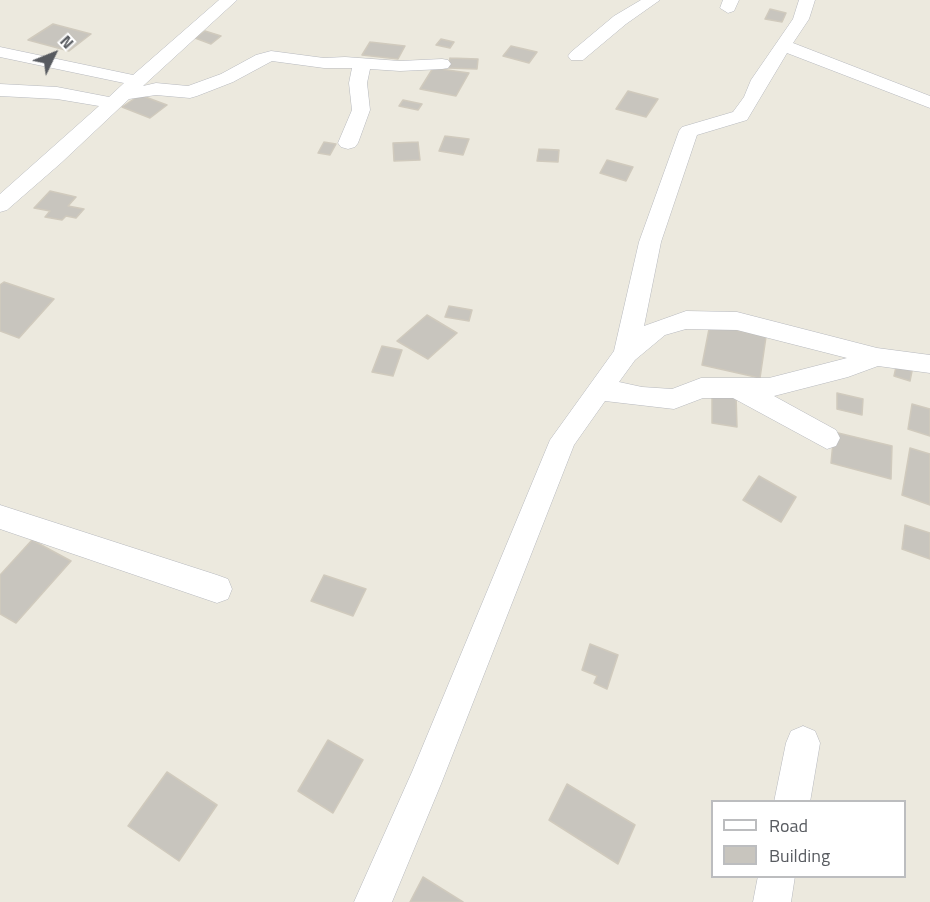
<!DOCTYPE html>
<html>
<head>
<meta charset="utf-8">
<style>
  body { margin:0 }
  #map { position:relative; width:930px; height:902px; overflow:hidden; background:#ece9de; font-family:"Titillium Web",sans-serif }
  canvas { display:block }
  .legend { position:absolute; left:711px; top:800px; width:195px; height:78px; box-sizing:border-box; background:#fff; border:2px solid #bcbdbf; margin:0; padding:8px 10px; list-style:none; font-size:18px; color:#585b60 }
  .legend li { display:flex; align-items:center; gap:12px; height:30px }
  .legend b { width:30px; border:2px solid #bcbdbf }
  .north { position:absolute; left:24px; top:24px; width:60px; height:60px; -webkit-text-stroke:4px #fff; paint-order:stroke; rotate:47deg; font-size:16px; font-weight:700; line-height:24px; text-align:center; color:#585b60 }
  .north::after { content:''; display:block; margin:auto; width:21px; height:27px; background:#585b60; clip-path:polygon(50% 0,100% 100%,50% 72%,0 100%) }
</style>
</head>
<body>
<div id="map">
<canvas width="930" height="902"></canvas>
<ul class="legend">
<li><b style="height:8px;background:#fff"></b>Road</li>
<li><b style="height:16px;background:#c8c5be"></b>Building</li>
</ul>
<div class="north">N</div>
</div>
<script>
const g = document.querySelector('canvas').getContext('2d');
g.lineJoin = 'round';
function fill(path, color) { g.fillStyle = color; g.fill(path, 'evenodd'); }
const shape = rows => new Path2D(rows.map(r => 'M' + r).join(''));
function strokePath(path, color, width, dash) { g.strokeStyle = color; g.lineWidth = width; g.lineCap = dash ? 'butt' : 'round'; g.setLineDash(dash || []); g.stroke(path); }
const building = shape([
  [770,9,786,13,782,22,765,19,770,9],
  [53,24,91,34,69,51,28,40,53,24],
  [205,31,221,36,211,44,195,38,205,31],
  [441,39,454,42,450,48,436,45,441,39],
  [370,42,405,46,398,59,362,55,370,42],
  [511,46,537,52,529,63,503,56,511,46],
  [450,58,478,59,477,69,448,68,450,58],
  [433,68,469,73,456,96,420,89,433,68],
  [628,91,658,99,646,117,616,109,628,91],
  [140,95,167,105,150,118,122,107,140,95],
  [403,100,422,104,418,110,399,106,403,100],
  [445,136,469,139,463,155,439,151,445,136],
  [324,142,336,144,330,155,318,153,324,142],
  [418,142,420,160,394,161,393,143,418,142],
  [539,149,559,150,558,162,537,161,539,149],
  [607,160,633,167,626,181,600,173,607,160],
  [50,191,76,197,68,206,84,209,76,218,66,216,62,220,45,217,50,211,34,208,50,191],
  [4,282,54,299,19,338,0,331,0,285,4,282],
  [449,306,472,310,469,321,445,317,449,306],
  [427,315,457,333,428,359,397,341,427,315],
  [710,324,766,337,760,378,702,365,710,324],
  [382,346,402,350,393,376,372,372,382,346],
  [896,367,912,371,910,381,894,376,896,367],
  [712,392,736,395,737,427,712,423,712,392],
  [837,393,863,399,862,415,837,409,837,393],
  [912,404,930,409,930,436,908,429,912,404],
  [834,432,892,446,891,479,831,463,834,432],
  [910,448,930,454,930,505,902,495,910,448],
  [759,476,796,497,781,522,743,500,759,476],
  [905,525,930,533,930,559,902,549,905,525],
  [32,540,71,561,16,623,0,614,0,575,32,540],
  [324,575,366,589,353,616,311,601,324,575],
  [590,644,618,655,607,689,594,683,597,676,582,670,590,644],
  [328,740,363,760,333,813,298,791,328,740],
  [167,772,217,805,179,861,128,826,167,772],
  [567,784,635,825,618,864,549,820,567,784],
  [423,877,463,902,410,902,423,877]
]);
fill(building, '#c8c5be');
strokePath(building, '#d0cabd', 1.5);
const minor = shape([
  [219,0,237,0,143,86,156,83,188,86,221,74,256,55,271,51,324,58,345,57,400,61,442,59,448,60,451,64,448,68,442,69,400,71,370,69,367,83,370,110,358,143,355,147,348,149,341,147,338,143,352,110,349,83,352,68,324,68,272,61,233,82,197,96,190,98,156,95,129,99,61,163,7,210,0,212,0,194,99,106,57,99,0,96,0,84,57,87,109,97,124,83,0,57,0,47,133,75,219,0],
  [641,0,660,0,626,24,583,60,571,60,568,56,571,52,614,16,641,0],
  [723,0,739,0,734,11,728,13,720,8,723,0],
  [799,0,815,0,809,19,793,43,930,96,930,108,787,53,747,120,697,135,661,242,644,326,686,311,737,312,877,348,930,355,930,373,878,366,848,377,774,396,836,430,840,438,836,446,827,449,733,398,703,398,674,409,605,401,574,445,441,784,392,902,354,902,412,772,550,440,614,351,639,242,679,131,682,127,733,112,744,97,751,80,793,19,799,0],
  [686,329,737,330,847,358,769,378,701,378,672,389,642,387,619,382,635,360,665,335,686,329],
  [0,505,217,575,228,579,232,589,228,599,217,603,0,529,0,505],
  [803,726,815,731,820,743,810,802,774,802,786,743,791,731,803,726],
  [758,876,795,876,791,902,753,902,758,876]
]);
strokePath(minor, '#b7b9be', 1);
fill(minor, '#fff');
</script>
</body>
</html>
